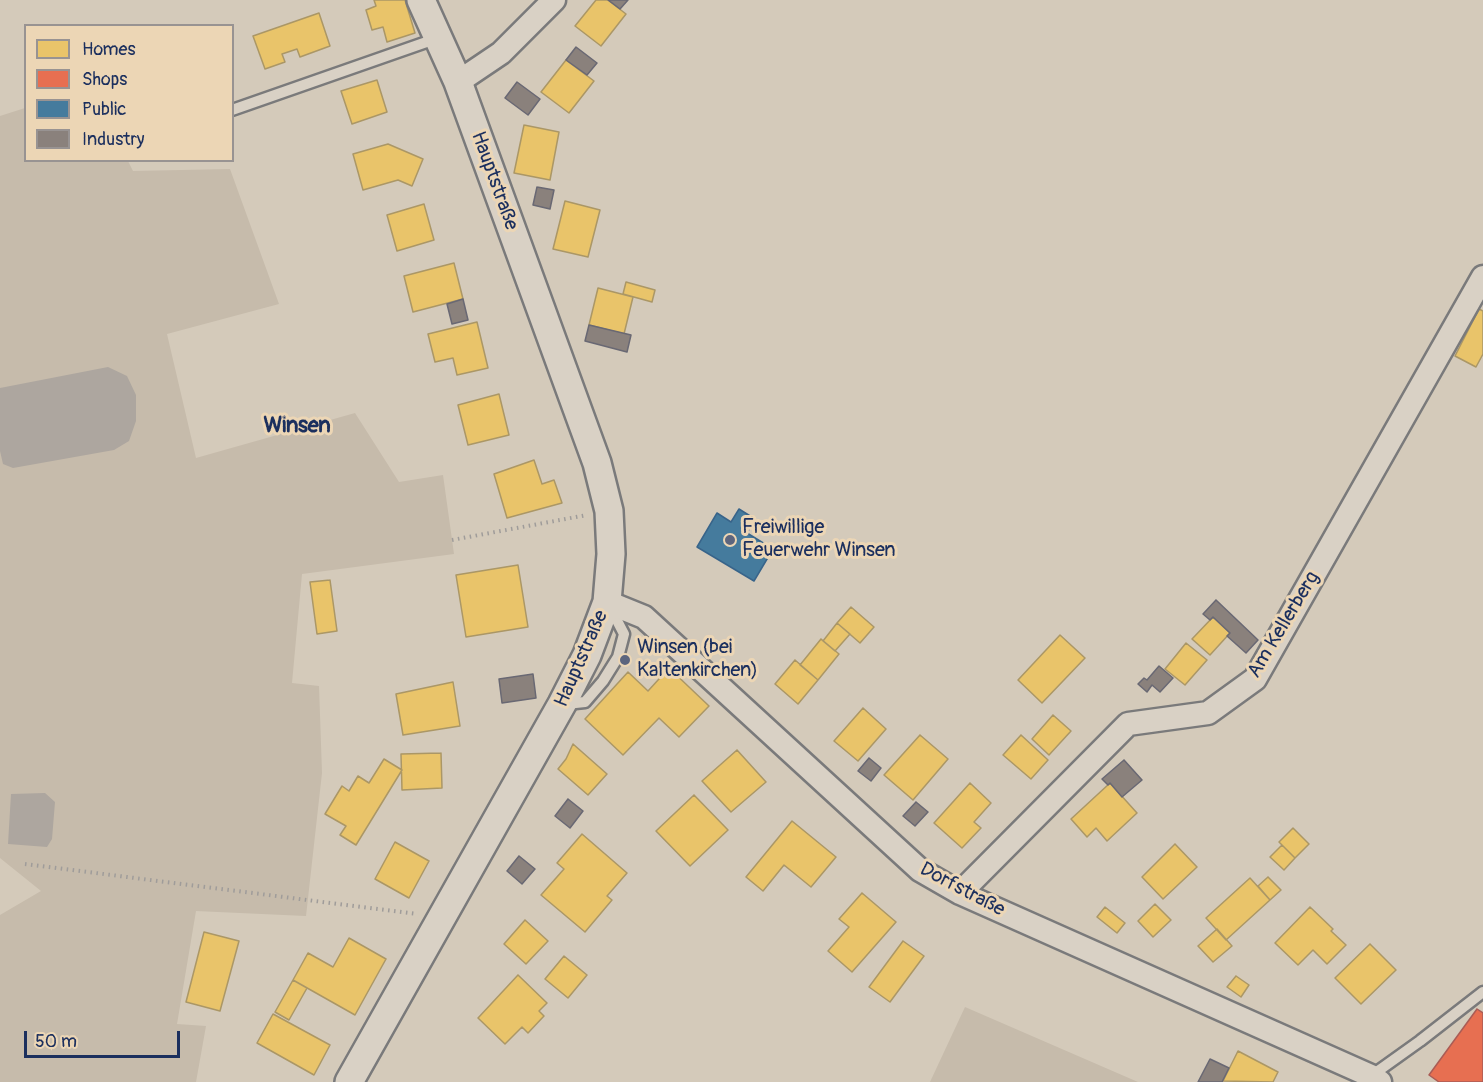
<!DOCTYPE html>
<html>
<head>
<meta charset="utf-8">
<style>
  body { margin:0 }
  #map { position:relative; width:1483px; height:1082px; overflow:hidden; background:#d4caba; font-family:Pangolin,sans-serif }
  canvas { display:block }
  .legend { position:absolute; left:24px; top:24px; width:210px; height:138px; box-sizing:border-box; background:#ecd6b5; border:2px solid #989392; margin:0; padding:8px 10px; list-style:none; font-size:18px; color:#1b2f5e }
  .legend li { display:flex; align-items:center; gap:12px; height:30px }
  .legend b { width:30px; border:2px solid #989392 }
  .scale { position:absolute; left:24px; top:1031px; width:156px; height:27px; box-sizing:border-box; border:3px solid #1b2f5e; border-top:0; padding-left:8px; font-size:18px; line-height:21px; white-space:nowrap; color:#1b2f5e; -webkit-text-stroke:4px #ecd6b5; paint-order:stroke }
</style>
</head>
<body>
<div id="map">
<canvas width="1483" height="1082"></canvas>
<ul class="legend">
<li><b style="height:16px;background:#e9c46a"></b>Homes</li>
<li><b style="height:16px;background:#e76f51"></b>Shops</li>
<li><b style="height:16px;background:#457b9d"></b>Public</li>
<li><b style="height:16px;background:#8a817c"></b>Industry</li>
</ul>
<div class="scale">50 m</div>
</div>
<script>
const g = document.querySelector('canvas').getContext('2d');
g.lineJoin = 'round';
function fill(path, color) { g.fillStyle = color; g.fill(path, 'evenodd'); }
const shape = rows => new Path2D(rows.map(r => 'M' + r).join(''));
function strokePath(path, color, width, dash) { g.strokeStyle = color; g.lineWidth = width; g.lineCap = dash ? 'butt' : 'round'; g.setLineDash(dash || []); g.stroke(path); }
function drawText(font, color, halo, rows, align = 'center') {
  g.font = font + ' Pangolin,sans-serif'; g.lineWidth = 6; g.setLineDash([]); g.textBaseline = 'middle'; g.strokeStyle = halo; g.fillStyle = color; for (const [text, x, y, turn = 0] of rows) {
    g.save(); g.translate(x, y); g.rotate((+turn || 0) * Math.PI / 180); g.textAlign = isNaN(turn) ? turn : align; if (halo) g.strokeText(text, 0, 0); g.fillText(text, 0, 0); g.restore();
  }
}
fill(shape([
  [25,108,26,160,128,161,133,171,230,169,279,304,167,334,196,458,355,413,399,482,443,475,454,554,302,574,292,683,319,686,322,773,306,916,196,911,177,1024,206,1026,196,1082,0,1082,0,915,41,891,0,858,0,116],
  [965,1007,1138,1082,930,1082]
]), '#c6bbab');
fill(shape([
  [108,367,127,376,136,395,136,421,129,441,114,450,13,468,3,464,0,451,0,388],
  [45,793,55,802,52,839,47,847,8,844,11,794]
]), '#ada69f');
const homes = shape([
  [374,0,405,0,415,33,387,42,383,27,372,30,366,10,376,6,374,0],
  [596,0,608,0,626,14,601,46,575,26,596,0],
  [319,13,330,46,300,57,297,49,282,54,285,62,265,69,253,36,319,13],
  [566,60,594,81,569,113,541,92,566,60],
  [377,80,387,112,352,124,341,91,377,80],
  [524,125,559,132,550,180,514,173,524,125],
  [388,144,423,159,412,186,398,180,363,190,353,154,388,144],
  [565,201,600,210,588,257,553,249,565,201],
  [424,204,434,240,397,251,387,215,424,204],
  [454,263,463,299,413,312,404,276,454,263],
  [626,282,655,290,652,302,623,294,626,282],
  [598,288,633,297,624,334,589,325,598,288],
  [1479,309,1483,311,1483,354,1476,367,1455,356,1479,309],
  [477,322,488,368,457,375,453,358,435,362,428,334,477,322],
  [499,394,509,435,468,445,458,405,499,394],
  [534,460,542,484,554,480,562,503,507,518,494,474,534,460],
  [518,565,528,627,466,637,456,575,518,565],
  [330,580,337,631,317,634,310,582,330,580],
  [851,607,874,627,860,643,837,623,851,607],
  [1213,617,1230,633,1210,655,1192,639,1213,617],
  [837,623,850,634,835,651,823,641,837,623],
  [1060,635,1085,658,1042,703,1018,680,1060,635],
  [821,639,839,654,818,680,800,665,821,639],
  [1186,643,1207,660,1185,685,1165,669,1186,643],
  [795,660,818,680,798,704,775,684,795,660],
  [669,668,709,706,679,737,659,718,623,755,585,719,628,672,648,691,669,668],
  [453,682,460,726,403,735,396,694,453,682],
  [863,708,886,729,858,761,834,741,863,708],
  [1053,715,1071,731,1049,755,1032,739,1053,715],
  [920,735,948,759,913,800,884,775,920,735],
  [1021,735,1048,760,1031,779,1003,755,1021,735],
  [573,744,607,774,588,795,558,769,566,759,573,744],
  [737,750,766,782,731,812,702,781,737,750],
  [441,753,442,788,402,790,401,754,441,753],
  [384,759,402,770,356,845,340,835,346,826,325,814,342,786,349,791,358,776,369,783,384,759],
  [970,783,991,803,974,822,981,828,962,848,934,823,970,783],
  [1110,783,1137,813,1107,841,1096,828,1087,837,1071,819,1110,783],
  [694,795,728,830,690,866,656,831,694,795],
  [792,821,836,857,811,887,784,865,763,891,746,877,792,821],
  [1293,828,1309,844,1295,858,1279,842,1293,828],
  [582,834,627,873,607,896,612,900,585,932,541,895,564,869,557,863,582,834],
  [395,842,429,861,409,898,375,879,395,842],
  [1175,844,1197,867,1163,899,1142,877,1175,844],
  [1282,845,1295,858,1284,870,1270,857,1282,845],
  [1268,877,1281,890,1270,900,1258,886,1268,877],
  [1250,878,1270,900,1226,940,1206,918,1250,878],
  [862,893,896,922,852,972,828,951,849,927,839,919,862,893],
  [1155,904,1171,920,1153,937,1138,921,1155,904],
  [1105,907,1125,923,1117,933,1097,917,1105,907],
  [1310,907,1333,929,1331,931,1346,945,1327,964,1313,950,1298,965,1275,943,1310,907],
  [525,920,548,941,526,964,504,944,525,920],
  [1217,929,1232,946,1213,962,1198,946,1217,929],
  [204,932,239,941,220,1011,186,1002,204,932],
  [349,938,386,959,355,1015,293,980,308,953,333,967,349,938],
  [903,941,924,956,890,1002,869,987,903,941],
  [1370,944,1396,970,1361,1004,1335,978,1370,944],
  [564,956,587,975,568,998,545,979,564,956],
  [518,975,547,1003,539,1011,544,1016,528,1033,522,1027,505,1044,478,1018,518,975],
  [1236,976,1249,985,1241,997,1227,987,1236,976],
  [293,980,307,988,289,1020,275,1012,293,980],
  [273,1014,330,1045,314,1075,257,1043,273,1014],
  [1238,1051,1278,1072,1273,1082,1223,1081,1238,1051]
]);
fill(homes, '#e9c46a');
strokePath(homes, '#ab9766', 1.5);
const shops = shape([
  [1477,1009,1483,1013,1483,1082,1439,1082,1429,1075,1477,1009]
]);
fill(shops, '#e76f51');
strokePath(shops, '#aa5c55', 1.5);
const public = shape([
  [739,509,755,519,747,533,773,549,754,581,697,547,717,513,731,522,739,509]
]);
fill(public, '#457b9d');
strokePath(public, '#38648a', 1.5);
const industry = shape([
  [608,0,628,0,620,9,608,0],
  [576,47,597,63,587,75,566,60,576,47],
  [517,82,540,99,528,115,505,98,517,82],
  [537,187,554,190,550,209,533,205,537,187],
  [463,299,468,320,452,324,447,304,463,299],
  [589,325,631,335,627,352,585,341,589,325],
  [1216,600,1258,640,1246,653,1227,636,1230,633,1213,617,1210,620,1203,614,1216,600],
  [1159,666,1173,678,1160,692,1152,685,1147,692,1138,684,1144,678,1147,680,1159,666],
  [533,674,536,698,502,703,499,679,533,674],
  [869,758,881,768,871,781,858,771,869,758],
  [1124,760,1142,780,1122,797,1110,783,1108,785,1102,779,1124,760],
  [568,799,583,811,570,828,555,816,568,799],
  [916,802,928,812,915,826,903,816,916,802],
  [519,856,535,869,522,884,507,871,519,856],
  [1210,1059,1229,1068,1222,1082,1198,1082,1210,1059]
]);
fill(industry, '#8a817c');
strokePath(industry, '#696873', 1.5);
const service = shape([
  [232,110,438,38],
  [566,704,585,702,603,681,618,657,624,634,609,605],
  [1371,1076,1420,1041,1483,992]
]);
const minor = shape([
  [458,82,501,53,554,0],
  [607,602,644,617,920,870,960,893,1371,1076,1380,1082],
  [960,893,1128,724,1208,713,1255,679,1483,277]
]);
const tertiary = shape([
  [349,1082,562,704,587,655,607,602,611,554,609,511,597,463,458,82,421,0]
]);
strokePath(service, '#7a7a7b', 15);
strokePath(minor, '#7a7a7b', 27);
strokePath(tertiary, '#7a7a7b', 32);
strokePath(shape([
  [452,540,587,515],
  [25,864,417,914]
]), '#9f9c9a', 4, [1.5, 4.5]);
strokePath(service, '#d9d1c5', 10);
strokePath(minor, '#d9d1c5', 22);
strokePath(tertiary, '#d9d1c5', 27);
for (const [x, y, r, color] of [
  [730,540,6,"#5c657e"],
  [625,660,6,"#5c657e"]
]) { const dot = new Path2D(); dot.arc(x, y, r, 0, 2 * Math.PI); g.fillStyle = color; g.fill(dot); strokePath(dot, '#ecd6b5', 2); }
drawText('20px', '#1b2f5e', '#ecd6b5', [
  ["Hauptstraße",494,181,70],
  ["Am Kellerberg",1284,625,-59],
  ["Hauptstraße",582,659,-66],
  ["Dorfstraße",962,890,28]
]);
drawText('20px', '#1b2f5e', '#ecd6b5', [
  ["Freiwillige",742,528],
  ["Feuerwehr Winsen",742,551],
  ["Winsen (bei",637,648],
  ["Kaltenkirchen)",637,671]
], 'left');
drawText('bold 22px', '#1b2f5e', '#ecd6b5', [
  ["Winsen",297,426]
]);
</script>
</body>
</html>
